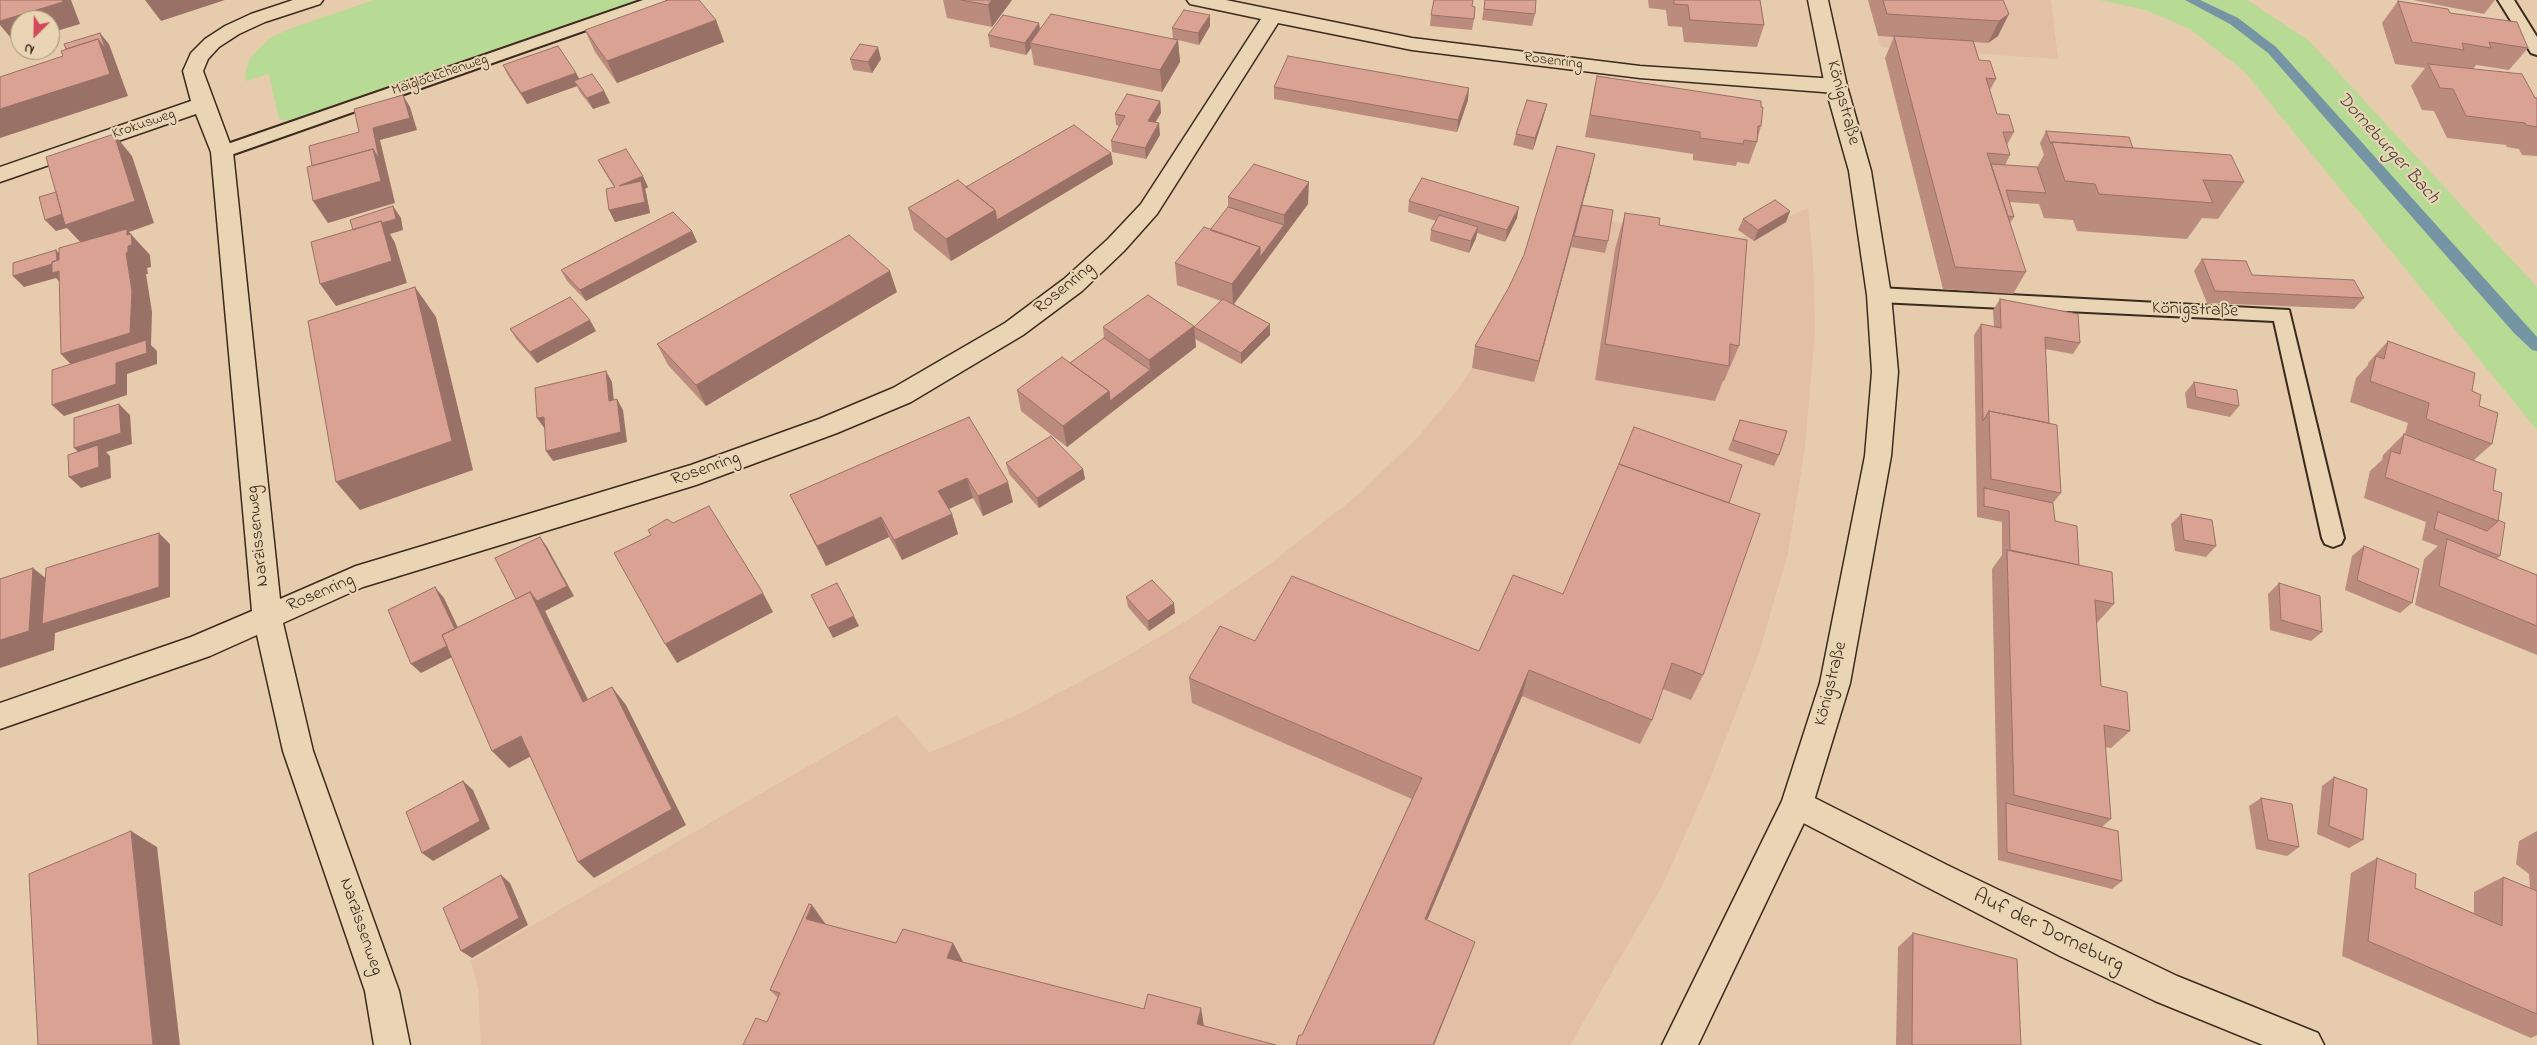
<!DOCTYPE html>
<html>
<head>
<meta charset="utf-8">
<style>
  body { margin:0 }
  #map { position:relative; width:2537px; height:1045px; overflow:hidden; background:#e6cbad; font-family:"Indie Flower",sans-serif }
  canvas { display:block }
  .north { position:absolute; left:10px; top:10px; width:50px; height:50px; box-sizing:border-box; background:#e9d5b3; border:1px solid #a39177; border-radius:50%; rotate:203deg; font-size:14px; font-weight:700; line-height:20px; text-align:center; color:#3b2a1e }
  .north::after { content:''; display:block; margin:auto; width:18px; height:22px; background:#d1495b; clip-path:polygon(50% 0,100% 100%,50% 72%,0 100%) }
</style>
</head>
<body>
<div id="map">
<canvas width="2537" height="1045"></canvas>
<div class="north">N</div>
</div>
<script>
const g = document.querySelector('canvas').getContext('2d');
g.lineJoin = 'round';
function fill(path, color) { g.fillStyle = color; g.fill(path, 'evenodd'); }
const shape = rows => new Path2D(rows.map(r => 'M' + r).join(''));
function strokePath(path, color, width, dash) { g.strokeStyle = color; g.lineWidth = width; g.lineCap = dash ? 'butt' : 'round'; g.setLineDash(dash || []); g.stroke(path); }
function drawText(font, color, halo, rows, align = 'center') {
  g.font = font + ' "Indie Flower",sans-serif'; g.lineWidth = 4.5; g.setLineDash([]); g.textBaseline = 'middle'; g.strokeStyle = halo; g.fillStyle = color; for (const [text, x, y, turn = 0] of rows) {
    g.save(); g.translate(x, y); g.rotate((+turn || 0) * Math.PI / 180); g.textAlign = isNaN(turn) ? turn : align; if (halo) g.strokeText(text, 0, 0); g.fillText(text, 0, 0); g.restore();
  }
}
fill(shape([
  [1868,0,2051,0,2058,59,1881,47],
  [1552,168,1590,176,1580,216,1731,242,1808,208,1813,261,1815,331,1805,447,1788,553,1759,653,1707,786,1662,886,1570,1045,481,1045,478,988,471,961,897,715,929,753,1019,714,1115,663,1188,620,1266,567,1358,495,1419,436,1462,384,1472,368,1519,277]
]), '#e2bfa5');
fill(shape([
  [374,0,637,0,288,121,279,119,269,74,246,81,245,73,250,58,269,39,289,29],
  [2100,0,2247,0,2309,41,2537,287,2537,430,2244,71,2190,29,2146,10]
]), '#b7da94');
fill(shape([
  [2185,0,2200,0,2238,18,2276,47,2537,337,2537,351,2532,350,2514,333,2268,53,2230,24,2185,0]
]), '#7594a4');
const service = shape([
  [643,0,666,0,663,3,228,156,216,156,213,152,216,148,643,0],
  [2498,0,2514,0,2537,37,2537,55,2531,53,2498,0],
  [1879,288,2289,310,2344,538,2341,544,2333,547,2325,544,2322,538,2274,321,1879,302,1872,300,1870,295,1872,290,1879,288]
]);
const minor = shape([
  [293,0,323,0,320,4,265,22,239,34,219,47,208,59,203,71,233,152,280,599,356,566,691,465,819,419,893,388,1005,323,1064,279,1108,239,1141,204,1261,19,1190,4,1187,0,1226,0,1412,38,1640,66,1836,79,1843,81,1847,86,1843,91,1836,93,1640,78,1412,50,1278,23,1157,214,1124,251,1082,291,1023,335,911,402,837,433,696,485,363,587,283,623,313,751,399,991,410,1045,374,1045,365,991,283,751,257,635,210,656,0,729,0,703,191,637,252,611,211,152,196,114,0,182,0,167,191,101,183,71,191,53,205,39,225,26,251,14,293,0],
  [1797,789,1947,865,2177,976,2318,1033,2324,1045,2263,1045,2155,1001,2060,956,1786,814,1781,804,1786,794,1797,789]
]);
const tertiary = shape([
  [1808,0,1828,0,1847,86,1871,171,1891,295,1898,372,1891,456,1850,683,1813,804,1698,1045,1662,1045,1782,801,1820,683,1865,456,1872,372,1867,295,1849,171,1825,86,1808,0]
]);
strokePath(service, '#3b2a1e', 4);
strokePath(minor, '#3b2a1e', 3);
strokePath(tertiary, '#3b2a1e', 3);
fill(service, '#e9d5b3');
fill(minor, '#e9d5b3');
fill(tertiary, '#e9d5b3');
fill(shape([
  [943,0,1012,0,992,27,947,18],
  [1485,0,1535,14,1532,26,1482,20],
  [1648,0,1760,0,1764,25,1757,47,1684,42,1682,27,1668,26,1666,10,1649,8],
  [1868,0,2003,0,1998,36,1988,43,1974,42,1979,60,1996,79,1990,90,1997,114,2014,132,2007,145,2010,155,2005,165,2037,167,2044,155,2040,143,2046,131,2133,148,2244,182,2218,219,2202,218,2187,239,2077,231,2073,220,2044,218,2039,204,2010,202,2014,217,2010,223,2026,272,2013,294,1943,289,1885,58,1894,37,1878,36],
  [2413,0,2495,0,2484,14],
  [2398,1,2450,13,2528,48,2509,70,2476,65,2473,69,2537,98,2537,156,2522,155,2519,149,2507,147,2506,145,2447,138,2434,111,2422,110,2411,86,2425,68,2395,64,2382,23],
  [1472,6,1474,19,1472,30,1430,26,1431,15],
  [1210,15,1210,26,1199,45,1178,40,1180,62,1162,92,1034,65,1031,48,1026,55,990,47,988,35,1040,29,1173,39,1172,28],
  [716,20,724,42,617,83,595,52,585,30],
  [850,59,881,59,872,73,853,70],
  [503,65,576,73,579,79,604,91,610,103,593,109,580,92,577,86,527,104,509,77],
  [1597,76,1761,107,1761,126,1758,137,1757,142,1749,164,1737,162,1736,166,1693,160,1693,154,1585,137],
  [1274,87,1468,100,1457,132,1274,99],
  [1160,101,1161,113,1155,122,1160,135,1146,159,1112,152,1111,141,1119,126,1116,125,1115,114],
  [1547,104,1544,115,1533,150,1513,145,1516,134],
  [1111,153,1113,164,951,261,914,230,908,208],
  [598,160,648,187,645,189,646,193,650,213,615,222,609,210,614,187,604,171],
  [1590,176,1534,382,1472,368,1475,346],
  [1228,197,1308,204,1234,304,1270,324,1270,335,1241,364,1195,339,1196,347,1067,447,1021,411,1017,390,1070,363,1104,338,1103,327,1194,327,1221,301,1177,285,1175,263,1210,230,1228,207],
  [1409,201,1517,218,1505,242,1477,233,1476,238,1469,253,1430,241,1431,230,1436,221,1408,212],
  [1582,205,1608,241,1605,253,1571,247],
  [1790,211,1786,222,1754,241,1738,230,1743,219],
  [1625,213,1659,225,1739,346,1724,381,1723,381,1715,401,1595,380,1615,249],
  [692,231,697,242,586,301,567,281,561,270],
  [2202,259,2252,275,2364,298,2354,309,2207,303,2194,271],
  [897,292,706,406,668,365,657,344],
  [2000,299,2080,343,2073,354,2045,349,2049,423,2061,493,2053,503,2055,521,2079,565,2114,604,2097,623,2096,623,2101,686,2130,731,2111,748,2105,747,2111,819,2102,827,2122,881,2112,889,1998,860,1992,569,2002,555,2002,522,1977,517,1974,335,1981,324,1994,327,1993,310],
  [510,329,596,331,537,363,517,340],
  [2388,341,2472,391,2479,406,2492,444,2474,460,2493,490,2498,520,2500,556,2497,559,2537,575,2537,655,2415,605,2424,559,2438,546,2422,540,2426,522,2364,498,2370,471,2382,460,2383,455,2404,434,2405,434,2408,423,2350,402,2356,378,2368,365,2368,363],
  [2194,382,2239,406,2230,417,2187,408,2185,393],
  [969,417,1013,502,983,516,973,498,949,509,952,514,958,534,902,560,889,537,826,566,800,515,790,495],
  [1740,420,1779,455,1774,466,1728,450],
  [1006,463,1083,469,1085,479,1039,508,1009,474],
  [1729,503,1703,675,1691,700,1663,689,1652,720,1640,744,1522,696,1427,920,1468,961,1302,1035,1412,799,1192,703,1189,678,1255,641,1479,651,1563,594],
  [2181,514,2216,546,2206,557,2175,551,2171,524],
  [2364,546,2412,603,2400,613,2345,590,2352,556],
  [2279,583,2322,632,2311,641,2270,630,2268,594],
  [1126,597,1175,613,1149,631,1128,607],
  [2334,777,2363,840,2349,848,2317,834,2322,786],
  [2261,798,2299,847,2287,856,2256,849,2249,806],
  [2537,831,2537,1035,2531,1038,2342,956,2351,873,2377,858,2415,888,2474,913,2474,892,2503,877,2530,888,2529,874,2516,864,2519,841],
  [826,925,896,943,953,943,963,962,1144,1009,1201,1008,767,1022,778,998,770,990],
  [1913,933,2021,1045,1896,1045,1898,947]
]), '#bb8b7e');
fill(shape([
  [62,0,71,0,80,24,50,33,50,20,20,20,20,43,16,44,0,25,0,21],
  [145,0,225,0,161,21],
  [992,0,1012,0,992,27,988,5],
  [2009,14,1998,36,1988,43,1999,21],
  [1210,15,1210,26,1199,45,1198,33],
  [716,20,724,42,617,83,607,61],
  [1039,23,1041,34,1030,43,1031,48,1026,55,1025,43],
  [100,33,109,44,128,96,0,138,0,109,98,39],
  [1178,40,1180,62,1162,92,1160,70],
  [878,47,881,59,872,73,868,62],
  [576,73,582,84,574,81,577,86,527,104,521,93],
  [1469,88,1468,100,1457,132,1458,120],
  [604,91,610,103,593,109,587,98],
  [403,95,410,107,417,130,380,140,395,203,328,223,313,201,373,149,373,128],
  [1160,101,1161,113,1149,133,1148,121],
  [1547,104,1544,115,1533,150,1535,138],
  [1159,123,1160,135,1146,159,1145,148],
  [114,134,132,156,154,223,129,232,150,255,151,267,147,268,148,274,146,274,152,312,151,345,157,351,157,364,127,374,127,395,64,416,52,405,82,376,61,354,85,247,67,228,56,231,45,220],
  [1111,153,1113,164,1000,232,997,220],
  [1595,154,1590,176,1534,382,1539,361],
  [643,176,648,187,645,189,646,193,650,213,615,222,609,210,619,186],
  [1309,182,1308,204,1233,305,1232,284,1260,247,1284,225,1284,215],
  [393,206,401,218,403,230,390,234,395,243,407,283,336,306,320,284],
  [1519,207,1517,218,1505,242,1507,230],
  [995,210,1000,232,951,261,946,239],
  [1790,211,1786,222,1754,241,1758,230],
  [1478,227,1476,238,1469,253,1471,241],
  [692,231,697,242,586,301,580,290],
  [56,250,67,262,73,295,56,278,24,287,13,276],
  [890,271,897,292,706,406,696,385],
  [415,287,436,317,473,470,360,510,336,482],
  [590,320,596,331,537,363,530,352],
  [1270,324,1270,335,1241,364,1241,353],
  [1194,326,1196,347,1152,381,1149,360],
  [1150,370,1152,381,1067,447,1063,426,1109,391],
  [606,371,612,382,615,412,609,401],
  [617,399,623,410,627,442,553,461,546,451],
  [119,404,130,415,132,444,106,452,110,456,111,478,81,488,69,477,86,459,74,448],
  [544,417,545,429,537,418],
  [1083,469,1085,479,1039,508,1037,498],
  [967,478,973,498,944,511,938,491],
  [1008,482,1013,502,983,516,978,496],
  [952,514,958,534,902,560,894,540],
  [881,517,889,537,826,566,817,546],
  [159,533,170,544,170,597,55,633,54,650,0,668,0,640,33,568,58,588],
  [540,537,547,547,574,596,545,611,598,720,583,702,530,592],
  [435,587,444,598,468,649,421,673,411,664],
  [763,593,773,612,677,663,665,644],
  [1174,603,1175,613,1149,631,1148,621],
  [854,616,859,626,833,638,828,628],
  [1529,670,1522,696,1419,939,1425,919],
  [612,687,626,705,686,825,594,878,578,862],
  [521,736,537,753,509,768,492,751],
  [463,781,473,790,490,829,433,861,422,853],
  [131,831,157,847,180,1045,153,1045],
  [501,875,510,883,528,925,472,958,461,951],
  [812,905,827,926,806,919],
  [1475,942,1468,961,1434,1045,1433,1045],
  [953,943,963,962,947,958],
  [1201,1008,1204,1026,1200,1042,1197,1024]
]), '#997167');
const building = shape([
  [0,0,62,0,63,2,0,21,0,0],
  [668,0,699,0,716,20,607,61,585,30,668,0],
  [961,0,992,0,988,5,961,0],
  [1434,0,1473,0,1472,6,1475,7,1474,19,1431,15,1434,0],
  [1485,0,1536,0,1535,14,1484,9,1485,0],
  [1674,0,1760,0,1764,25,1690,20,1688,5,1674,4,1674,0],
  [1883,0,2003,0,2009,14,1999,21,1887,14,1883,0],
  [2398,1,2448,9,2450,13,2517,22,2528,48,2489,42,2491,48,2462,43,2464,50,2412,42,2398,1],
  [1184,10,1210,15,1198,33,1172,28,1184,10],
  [1051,14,1178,40,1160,70,1030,43,1051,14],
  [1003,15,1039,23,1025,43,988,35,1003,15],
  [100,33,106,50,98,39,66,49,64,44,100,33],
  [1894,36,1973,41,1979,60,1990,61,1996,79,1986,78,1997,114,2009,115,2014,132,2003,132,2010,155,1987,153,2026,272,1955,267,1894,36],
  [98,39,110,74,0,109,0,77,63,56,61,51,98,39],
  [860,44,878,47,868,62,850,59,860,44],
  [558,46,576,73,521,93,503,65,558,46],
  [1288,56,1469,88,1458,120,1274,87,1288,56],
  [2428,64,2522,74,2535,98,2537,98,2537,127,2526,125,2525,123,2466,116,2453,89,2440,88,2428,64],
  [592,74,604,91,587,98,574,81,592,74],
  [1597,76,1761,101,1761,107,1763,107,1761,126,1758,126,1757,142,1744,140,1743,144,1700,138,1700,132,1590,115,1597,76],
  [1127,94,1160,101,1148,121,1159,123,1145,148,1111,141,1125,116,1115,114,1127,94],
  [403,95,410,118,373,128,379,159,373,149,312,166,309,146,359,132,354,109,403,95],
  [1527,100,1547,104,1535,138,1516,134,1527,100],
  [1074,125,1111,153,997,220,995,210,966,187,1074,125],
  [2046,131,2129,137,2133,148,2052,142,2051,144,2046,131],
  [114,134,135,201,65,225,46,157,114,134],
  [2052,142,2231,155,2244,182,2203,180,2213,203,2099,194,2095,184,2065,181,2052,142],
  [1557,146,1595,154,1539,361,1475,346,1508,289,1524,255,1557,146],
  [373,149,381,181,313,201,307,167,373,149],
  [626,149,643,176,619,186,641,181,645,202,609,210,606,189,615,187,598,160,626,149],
  [1254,164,1309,182,1284,215,1228,197,1254,164],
  [1991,164,2037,167,2046,193,2006,190,2014,217,2008,216,1991,164],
  [1422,178,1519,207,1507,230,1409,201,1422,178],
  [958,180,995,210,946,239,908,208,958,180],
  [56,192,62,214,45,220,39,197,56,192],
  [1775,200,1790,211,1758,230,1743,219,1775,200],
  [1582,205,1613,210,1608,241,1574,236,1582,205],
  [393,206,396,219,382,223,381,221,353,230,350,220,393,206],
  [1228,207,1284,225,1260,257,1260,247,1210,230,1228,207],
  [673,212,692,231,580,290,561,270,673,212],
  [1625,213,1660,218,1659,225,1747,240,1739,346,1730,344,1729,366,1605,344,1625,213],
  [1439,215,1478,227,1471,241,1431,230,1439,215],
  [381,221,392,261,320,284,311,242,381,221],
  [1204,227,1260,247,1232,284,1175,263,1204,227],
  [127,229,127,235,131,234,132,245,128,246,128,252,126,253,132,291,130,333,61,354,59,271,52,273,52,262,59,260,59,248,127,229],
  [849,235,890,271,696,385,657,344,849,235],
  [56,250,57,260,52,262,52,264,13,276,13,263,56,250],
  [2202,259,2246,261,2252,275,2354,280,2364,298,2215,291,2202,259],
  [415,287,452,441,336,482,308,321,415,287],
  [1148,295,1194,326,1149,360,1103,327,1148,295],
  [570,297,590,320,530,352,510,329,570,297],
  [1223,299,1270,324,1241,353,1194,327,1223,299],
  [2000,299,2078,314,2080,343,2045,337,2049,423,1989,411,1983,421,1981,324,2001,328,2000,299],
  [1104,338,1150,370,1110,401,1109,391,1070,363,1104,338],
  [146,340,147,353,116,363,116,384,52,405,52,370,146,340],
  [2388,341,2475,373,2472,391,2481,395,2479,406,2498,413,2492,444,2426,419,2429,403,2370,381,2376,356,2384,359,2388,341],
  [1062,357,1109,391,1063,426,1017,390,1062,357],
  [606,371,609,401,617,399,621,432,546,451,544,417,537,418,535,388,606,371],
  [2194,382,2237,390,2239,406,2196,397,2194,382],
  [119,404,121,433,74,448,74,418,119,404],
  [1989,411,2057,425,2061,493,1991,479,1989,411],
  [969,417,1008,482,978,496,967,478,938,491,952,514,894,540,881,517,817,546,790,495,969,417],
  [1740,420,1787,431,1779,455,1733,440,1740,420],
  [1634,427,1742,465,1729,503,1619,464,1634,427],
  [2404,434,2496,469,2493,490,2502,493,2498,521,2385,477,2391,451,2400,454,2404,434],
  [1051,436,1083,469,1037,498,1006,463,1051,436],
  [98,445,99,467,69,477,68,455,98,445],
  [1619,464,1760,514,1703,675,1672,663,1652,720,1529,670,1425,919,1475,942,1433,1045,1296,1045,1299,1035,1302,1035,1422,778,1189,678,1220,626,1255,641,1292,576,1479,651,1513,575,1563,594,1619,464],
  [1984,488,2053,503,2055,521,2077,526,2079,565,2010,550,2009,511,1984,506,1984,488],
  [709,506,763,593,665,644,614,553,651,535,648,530,667,519,673,523,709,506],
  [2438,512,2487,531,2498,521,2498,520,2505,523,2500,556,2434,529,2438,512],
  [2181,514,2212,520,2216,546,2184,540,2181,514],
  [159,533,159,587,42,624,46,568,159,533],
  [540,537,567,586,537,601,530,592,516,599,495,558,540,537],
  [2447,539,2537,575,2537,626,2439,586,2447,539],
  [2364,546,2419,569,2412,603,2357,580,2364,546],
  [2007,550,2112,572,2114,604,2095,600,2101,686,2127,692,2130,731,2104,725,2111,819,2014,795,2007,550],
  [33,568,29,631,0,640,0,579,33,568],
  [1152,580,1174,603,1148,621,1126,597,1152,580],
  [837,583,854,616,828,628,811,595,837,583],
  [2279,583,2320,596,2322,632,2281,620,2279,583],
  [435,587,455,629,442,635,447,646,411,664,388,610,435,587],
  [530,592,583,702,612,687,672,809,578,862,521,736,492,751,442,635,530,592],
  [2334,777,2367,789,2363,840,2329,826,2334,777],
  [463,781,480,821,422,853,406,812,463,781],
  [2261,798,2292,804,2299,847,2268,840,2261,798],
  [2006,803,2118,831,2122,881,2007,852,2006,803],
  [131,831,153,1045,38,1045,29,874,131,831],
  [2377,858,2416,874,2415,888,2502,926,2503,877,2537,891,2537,1014,2368,941,2377,858],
  [501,875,519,918,461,951,443,908,501,875],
  [809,904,812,905,806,919,896,943,903,929,953,943,947,958,1144,1009,1148,994,1201,1008,1197,1024,1276,1045,743,1045,756,1018,767,1022,780,993,770,990,809,904],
  [1913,933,2017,959,2021,1045,1912,1045,1913,933]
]);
fill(building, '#daa293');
strokePath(building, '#997167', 1);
drawText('15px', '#3b2a1e', '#e9d5b3', [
  ["Rosenring",1553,62,7],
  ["Maiglöckchenweg",440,76,-19],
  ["Krokusweg",144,125,-19]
]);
drawText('18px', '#3b2a1e', '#e9d5b3', [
  ["Königstraße",1842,103,75],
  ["Rosenring",1065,289,-39],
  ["Königstraße",2195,311,2],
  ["Rosenring",706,470,-19],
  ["Narzissenweg",259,536,-96],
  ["Rosenring",321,594,-23],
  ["Königstraße",1832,684,-76],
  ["Narzissenweg",360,927,71]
]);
drawText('italic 19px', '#4a4440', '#e9d5b3', [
  ["Dorneburger Bach",2387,149,48]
]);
drawText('21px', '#3b2a1e', '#e9d5b3', [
  ["Auf der Dorneburg",2048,932,26]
]);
</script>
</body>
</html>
